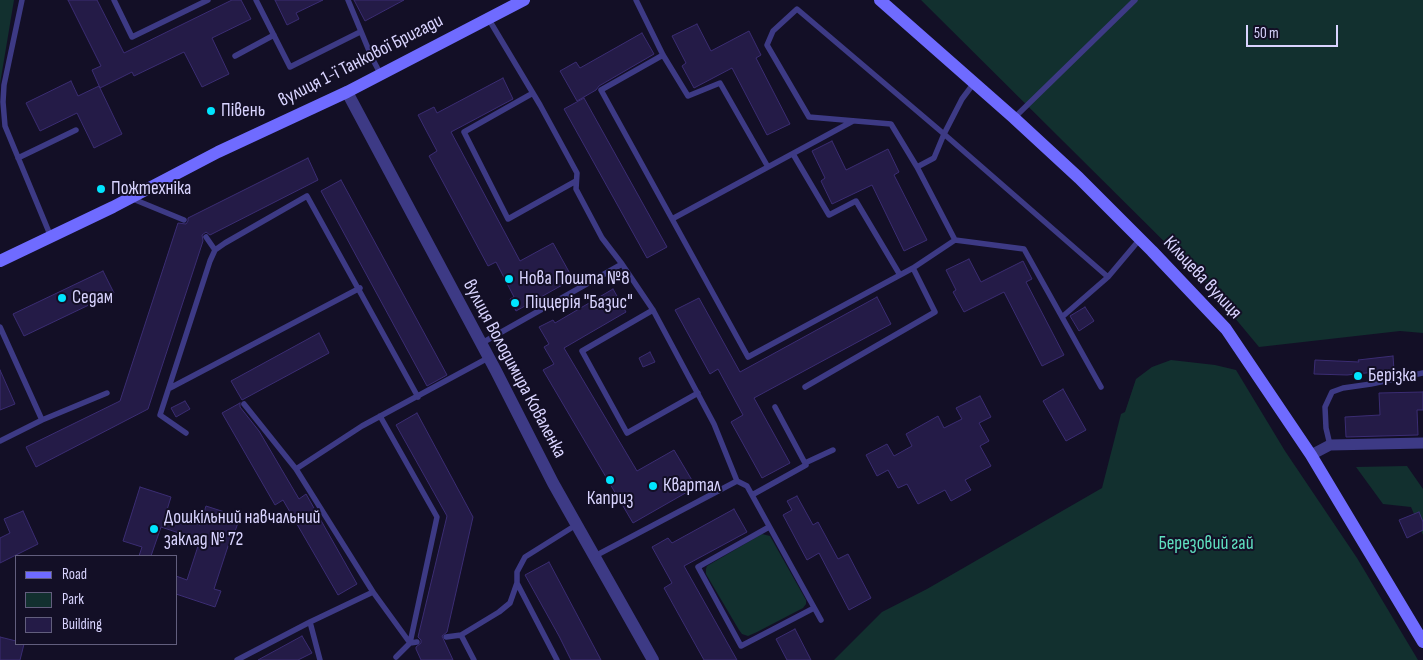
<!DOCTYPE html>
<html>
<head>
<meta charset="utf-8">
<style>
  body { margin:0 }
  #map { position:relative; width:1423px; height:660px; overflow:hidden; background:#130f26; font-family:"Sofia Sans Condensed",sans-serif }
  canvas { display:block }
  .legend { position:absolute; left:15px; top:555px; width:162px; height:90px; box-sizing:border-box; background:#130f26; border:1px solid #625e7d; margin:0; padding:6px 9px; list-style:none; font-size:15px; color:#d9d4ff }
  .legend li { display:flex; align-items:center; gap:10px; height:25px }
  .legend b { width:25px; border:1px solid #625e7d }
  .scale { position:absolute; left:1246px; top:25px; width:92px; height:22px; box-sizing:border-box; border:2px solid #d9d4ff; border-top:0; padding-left:6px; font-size:15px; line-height:18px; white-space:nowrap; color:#d9d4ff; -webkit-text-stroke:4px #130f26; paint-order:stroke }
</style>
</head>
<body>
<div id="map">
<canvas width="1423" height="660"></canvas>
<ul class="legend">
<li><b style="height:6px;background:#6f6bff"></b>Road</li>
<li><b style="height:14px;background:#12302f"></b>Park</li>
<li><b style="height:14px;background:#241b47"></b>Building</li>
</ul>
<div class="scale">50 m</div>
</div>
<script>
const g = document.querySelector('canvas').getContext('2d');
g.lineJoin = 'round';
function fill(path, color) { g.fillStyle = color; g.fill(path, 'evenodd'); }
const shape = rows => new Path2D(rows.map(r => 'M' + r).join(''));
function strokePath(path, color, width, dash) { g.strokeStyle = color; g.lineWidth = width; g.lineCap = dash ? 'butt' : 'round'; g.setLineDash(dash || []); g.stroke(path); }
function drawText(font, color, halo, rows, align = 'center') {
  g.font = font + ' "Sofia Sans Condensed",sans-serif'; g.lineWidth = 4; g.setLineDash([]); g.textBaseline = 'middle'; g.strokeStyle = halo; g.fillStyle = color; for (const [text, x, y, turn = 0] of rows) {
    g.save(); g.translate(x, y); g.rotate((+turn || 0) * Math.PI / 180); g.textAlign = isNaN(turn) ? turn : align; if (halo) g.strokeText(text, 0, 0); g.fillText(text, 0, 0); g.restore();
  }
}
fill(shape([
  [0,0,14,0,0,84],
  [921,0,1423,0,1423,333,1400,331,1259,347,1205,282],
  [1171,360,1215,365,1236,370,1285,451,1357,558,1418,660,834,660,882,612,927,589,1102,488,1121,414,1125,412,1136,379,1152,367],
  [1407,466,1423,489,1423,535,1411,507,1383,504,1356,467],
  [762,534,770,536,806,600,806,604,803,608,757,632,748,636,742,634,739,630,706,574,706,569,707,566]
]), '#12302f');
const building = shape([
  [68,0,97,0,124,53,232,0,241,0,251,19,212,38,229,74,202,87,184,52,134,76,132,72,100,88,92,70,101,66,68,0],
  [275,0,323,0,296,13,299,19,287,25,275,0],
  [354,0,404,0,365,21,354,0],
  [697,24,711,51,749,31,761,55,756,58,790,124,767,135,732,68,694,88,682,66,686,63,672,36,697,24],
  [642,33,654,54,599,86,596,90,577,101,560,71,576,62,580,68,642,33],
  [503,78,513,99,451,132,520,261,553,243,573,279,516,311,510,299,514,297,496,262,488,266,429,156,437,151,418,115,434,107,437,113,503,78],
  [71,81,78,96,99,86,122,134,94,148,77,113,40,131,26,103,71,81],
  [584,98,667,247,647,258,564,109,584,98],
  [832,141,846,170,888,149,899,172,894,175,927,240,904,251,872,185,832,204,821,181,825,178,812,151,832,141],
  [308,158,318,180,210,235,206,232,202,235,203,241,148,409,36,467,26,447,120,401,178,223,186,224,188,221,188,218,308,158],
  [341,180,447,375,427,386,321,191,341,180],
  [969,259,981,282,1023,261,1032,279,1026,282,1064,355,1042,366,1004,292,964,312,953,292,956,290,946,270,969,259],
  [103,271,114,293,24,336,13,314,103,271],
  [613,289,626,312,564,348,637,471,674,450,696,487,633,523,543,370,554,364,544,347,549,344,539,327,553,320,555,323,613,289],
  [877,297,891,324,754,398,790,463,762,478,731,422,743,415,718,369,710,374,675,310,699,298,740,372,877,297],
  [1085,307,1094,321,1079,331,1070,316,1085,307],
  [319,333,329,353,242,400,231,381,319,333],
  [650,352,655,362,643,367,639,358,650,352],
  [1393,356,1394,370,1347,375,1314,374,1315,360,1359,362,1358,360,1393,356],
  [0,370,15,404,0,410,0,370],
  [1063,389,1086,430,1066,441,1043,401,1063,389],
  [1423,392,1423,410,1417,410,1418,435,1346,437,1345,417,1380,415,1379,393,1423,392],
  [980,396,991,417,979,423,989,441,980,446,991,466,965,480,971,490,951,501,945,490,918,504,907,484,898,488,888,470,877,476,866,455,887,444,894,456,912,446,906,434,938,416,944,428,962,419,956,408,980,396],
  [185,401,190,409,176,417,171,408,185,401],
  [240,403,240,407,259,431,299,499,306,494,357,584,338,595,283,500,275,505,222,413,240,403],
  [417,413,473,517,447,632,442,636,453,660,421,660,416,649,416,647,421,643,421,640,418,637,447,516,396,425,417,413],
  [140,487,171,497,166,513,200,525,206,506,240,517,232,540,230,540,214,589,221,591,215,607,176,594,176,576,187,580,200,540,161,527,151,556,139,556,142,547,123,541,140,487],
  [797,496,813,525,818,522,838,559,848,554,871,598,849,610,819,553,807,560,783,515,792,510,787,501,797,496],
  [734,509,747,532,684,566,737,660,704,660,664,588,672,583,652,547,668,538,672,543,734,509],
  [23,511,38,544,0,563,0,538,10,533,4,519,23,511],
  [1419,512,1423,522,1423,530,1407,538,1399,520,1419,512],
  [549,562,601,660,571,660,559,636,525,575,549,562],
  [795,629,811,660,787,660,776,639,795,629],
  [302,636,312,653,298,660,258,660,302,636],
  [0,637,16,641,16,644,24,644,20,660,0,660,0,637]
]);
fill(building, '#241b47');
strokePath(building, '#3b2d73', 1);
strokePath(shape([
  [22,0,4,85,3,102,5,126,51,237],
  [114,0,132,37,208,0],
  [256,0,290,67,360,32],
  [348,0,372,58,380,73],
  [636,0,663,55,688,96,720,83,768,167],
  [488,18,540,105,577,173,576,189,602,238,622,264,653,310,714,424,737,481,747,486,821,620],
  [663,55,601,90,748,357,913,268],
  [235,56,274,35],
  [974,83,962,99,944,134,1108,277,1140,239],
  [533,93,464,132,508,219,576,181],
  [1014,118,1135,0],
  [793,154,829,215,856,201,900,275],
  [18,158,76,130],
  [133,199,184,220],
  [672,219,853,121],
  [206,237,215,250],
  [955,240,1024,249,1101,387],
  [653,310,582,351,627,433,698,393],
  [1062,317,1108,277],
  [0,327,42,420,107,393],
  [482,343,622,264],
  [805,387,935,312,913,268,955,240,917,167,934,158,944,134,797,9,773,31,767,45,809,117,891,124,917,167],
  [170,388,360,288],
  [244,404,296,469],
  [380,416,437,517,410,643,396,657],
  [186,433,160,415,210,261,215,250,225,243,307,196,418,397],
  [0,441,42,420],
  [1330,445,1326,428,1325,407,1332,392,1343,388,1371,384,1423,373],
  [805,463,833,450],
  [752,495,806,465,775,407],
  [769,527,698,567,741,646,814,608],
  [595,556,737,481],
  [517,583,557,660],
  [373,592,410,643,417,642],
  [310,622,320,660],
  [446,637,461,635],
  [237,660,310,622,373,592,296,469,362,426,488,358],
  [474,660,461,635,499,612,510,603,517,583,517,572,525,557,576,525]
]), '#3d3a85', 5.5);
strokePath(shape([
  [1311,455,1330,445,1423,443]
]), '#3d3a85', 11);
strokePath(shape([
  [347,92,496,371,553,483,653,660]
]), '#3d3a85', 12);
strokePath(shape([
  [880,0,1014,118,1079,178,1152,251,1226,329,1311,455,1423,642],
  [0,261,113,207,218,152,347,92,524,0]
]), '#6f6bff', 12);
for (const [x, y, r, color] of [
  [211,111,5,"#00e5ff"],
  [101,189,5,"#00e5ff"],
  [509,279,5,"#00e5ff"],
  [62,298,5,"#00e5ff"],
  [515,303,5,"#00e5ff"],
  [1358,376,5,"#00e5ff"],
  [610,480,5,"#00e5ff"],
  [653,486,5,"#00e5ff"],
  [154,529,5,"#00e5ff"]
]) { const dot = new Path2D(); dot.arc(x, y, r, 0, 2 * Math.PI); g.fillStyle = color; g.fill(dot); strokePath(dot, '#130f26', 2); }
drawText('19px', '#d9d4ff', '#130f26', [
  ["вулиця 1-ї Танкової Бригади",361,61,-27],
  ["Кільцева вулиця",1202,278,47],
  ["вулиця Володимира Коваленка",514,369,62]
]);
drawText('19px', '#d9d4ff', '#130f26', [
  ["Півень",221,111],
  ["Пожтехніка",111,189],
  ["Нова Пошта №8",519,279],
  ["Седам",72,298],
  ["Піццерія \"Базис\"",525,303],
  ["Берізка",1368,376],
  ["Квартал",663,486],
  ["Каприз",610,499,"center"],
  ["Дошкільний навчальний",164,518],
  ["заклад № 72",164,540]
], 'left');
drawText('19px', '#5fe0c0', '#130f26', [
  ["Березовий гай",1206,544]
]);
</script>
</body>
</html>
